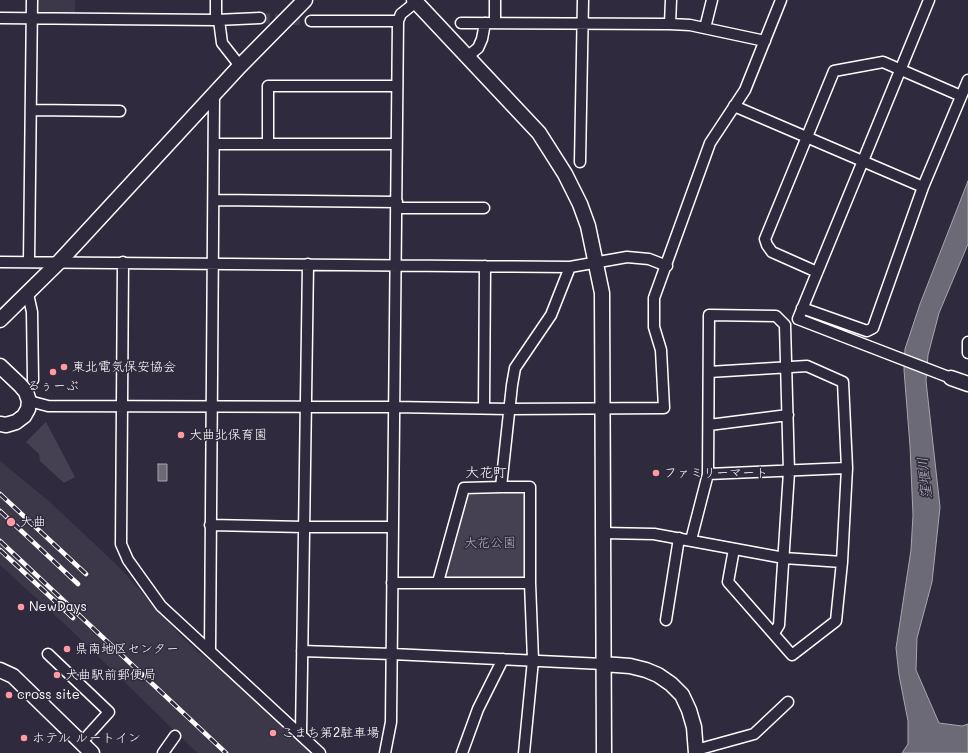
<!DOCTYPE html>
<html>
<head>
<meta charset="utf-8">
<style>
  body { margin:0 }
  canvas { display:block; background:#2f2a3d }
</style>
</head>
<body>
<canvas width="968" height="753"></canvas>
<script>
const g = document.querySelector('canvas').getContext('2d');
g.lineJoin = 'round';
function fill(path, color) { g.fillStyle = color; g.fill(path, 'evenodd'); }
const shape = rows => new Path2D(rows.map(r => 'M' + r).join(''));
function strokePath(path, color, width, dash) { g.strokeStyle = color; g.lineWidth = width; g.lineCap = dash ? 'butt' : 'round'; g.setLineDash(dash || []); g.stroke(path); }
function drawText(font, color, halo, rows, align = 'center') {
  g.font = font + ' Mali,"Klee One",sans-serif'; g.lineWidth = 3; g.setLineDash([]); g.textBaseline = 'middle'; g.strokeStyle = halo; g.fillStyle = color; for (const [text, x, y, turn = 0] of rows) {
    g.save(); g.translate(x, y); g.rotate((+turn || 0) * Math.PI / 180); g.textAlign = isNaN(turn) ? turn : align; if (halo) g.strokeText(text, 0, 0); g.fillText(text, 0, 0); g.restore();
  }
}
fill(shape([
  [37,0,75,0,75,13,37,13],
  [0,461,51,503,120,568,179,634,197,651,225,672,315,753,198,753,191,747,70,629,0,565]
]), '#3c3749');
fill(shape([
  [46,422,75,477,64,483,40,461,39,454,26,442],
  [470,491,522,493,526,497,526,575,523,579,448,578,444,574,465,496]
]), '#464152');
const water = shape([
  [968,181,968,244,939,313,928,355,926,381,940,507,932,582,917,638,916,670,939,723,962,726,968,724,968,753,902,753,908,744,908,721,899,675,896,648,911,550,913,515,910,446,904,370,905,349,920,304,968,181],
  [158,464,167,464,167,481,158,481,158,464]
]);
fill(water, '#6d6a77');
strokePath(water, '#a7a6ad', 1);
strokePath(shape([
  [260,18,311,21]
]), '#443f50', 10, [10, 5]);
const street = shape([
  [929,0,798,319,951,378],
  [0,18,216,20,260,18],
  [216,20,216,0],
  [219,20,222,43,240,66],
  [311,21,398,21,401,14,416,2],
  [461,23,670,24,690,25,765,41],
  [495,23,495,0],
  [670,24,671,0],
  [705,28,712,0],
  [468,56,478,48,482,39,485,23],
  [734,106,923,187],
  [31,110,120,111],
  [214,144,396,144],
  [268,144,268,86,397,86],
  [580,162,583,0],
  [215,200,397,202],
  [397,208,484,208],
  [0,262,570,267,627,257,649,259,667,266],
  [29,262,32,0],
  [123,262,121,544,128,560,161,606,320,753],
  [817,272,772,252,767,245,765,239,834,71,883,62,961,96],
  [28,294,32,312,33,380],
  [802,308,867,331,873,328,923,187,968,80],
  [968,342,968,353],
  [709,372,807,366,843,382,847,468,842,562,836,621,792,655,728,582,734,549],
  [29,401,48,406,394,407,509,409,664,408,661,350,654,327,654,298,710,143,745,90,781,0],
  [484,408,485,266],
  [709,425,788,415],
  [708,474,847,468],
  [501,487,530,487,530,583,533,660,524,753],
  [210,525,304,527,392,527],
  [603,533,654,534,784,558,842,562],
  [691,540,708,474,709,315,776,316,785,325,789,472,779,625,774,633],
  [438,582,464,488,501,487,512,385,515,368,551,315,570,267],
  [392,583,530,583],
  [666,620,679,538],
  [210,650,214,95],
  [302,651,392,654,603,664],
  [48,654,109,712,81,743],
  [301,734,308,264],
  [696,750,754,734,788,702],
  [163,753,175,736],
  [385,753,391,722,398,21],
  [462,753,478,709,503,659]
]);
const secondary = shape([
  [414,0,539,133,565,174,580,204,588,226,602,293,604,753],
  [0,320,59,262,240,66,305,0],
  [0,366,20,385,26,392,29,401,28,409,24,416,16,422,6,425,0,424],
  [951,378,968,384],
  [603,664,630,666,646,670,658,675,671,684,682,695,689,710,694,727,696,753],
  [0,670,13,676,92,753]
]);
strokePath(street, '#fff', 13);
strokePath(secondary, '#fff', 17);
strokePath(street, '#2f2a3d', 10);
strokePath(secondary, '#2f2a3d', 14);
const rail = shape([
  [0,494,86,574],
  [0,511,78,584],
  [0,541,226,753],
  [0,550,73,618]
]);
strokePath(rail, '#fff', 4.5);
strokePath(rail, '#2f2a3d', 3, [9]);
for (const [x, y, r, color] of [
  [64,367,4,"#ff9aa2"],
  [53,372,4,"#ff9aa2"],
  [181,435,4,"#ff9aa2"],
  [656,473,4,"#ff9aa2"],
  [11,522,5,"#ff9aa2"],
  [21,607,4,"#ff9aa2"],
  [67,649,4,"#ff9aa2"],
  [57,675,4,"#ff9aa2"],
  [9,695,4,"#ff9aa2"],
  [273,733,4,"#ff9aa2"],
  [24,738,4,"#ff9aa2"]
]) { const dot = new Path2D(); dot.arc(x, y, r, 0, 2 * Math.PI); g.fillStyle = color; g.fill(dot); strokePath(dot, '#2f2a3d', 1.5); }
drawText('13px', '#fff', '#2f2a3d', [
  ["東北電気保安協会",72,367],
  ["るぅーぶ",53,386,"center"],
  ["大曲北保育園",189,435],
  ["ファミリーマート",664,473],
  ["大曲",20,522],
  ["NewDays",29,607],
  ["県南地区センター",75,649],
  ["大曲駅前郵便局",65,675],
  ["cross site",17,695],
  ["こまち第2駐車場",281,733],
  ["ホテル ルートイン",32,738]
], 'left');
drawText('13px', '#b5b3ba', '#2f2a3d', [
  ["大花公園",490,543]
]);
drawText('14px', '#fff', '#2f2a3d', [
  ["大花町",486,473]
]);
drawText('italic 14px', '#b6b4bb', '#2f2a3d', [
  ["窪堰川",925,478,-96]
]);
</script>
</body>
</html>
